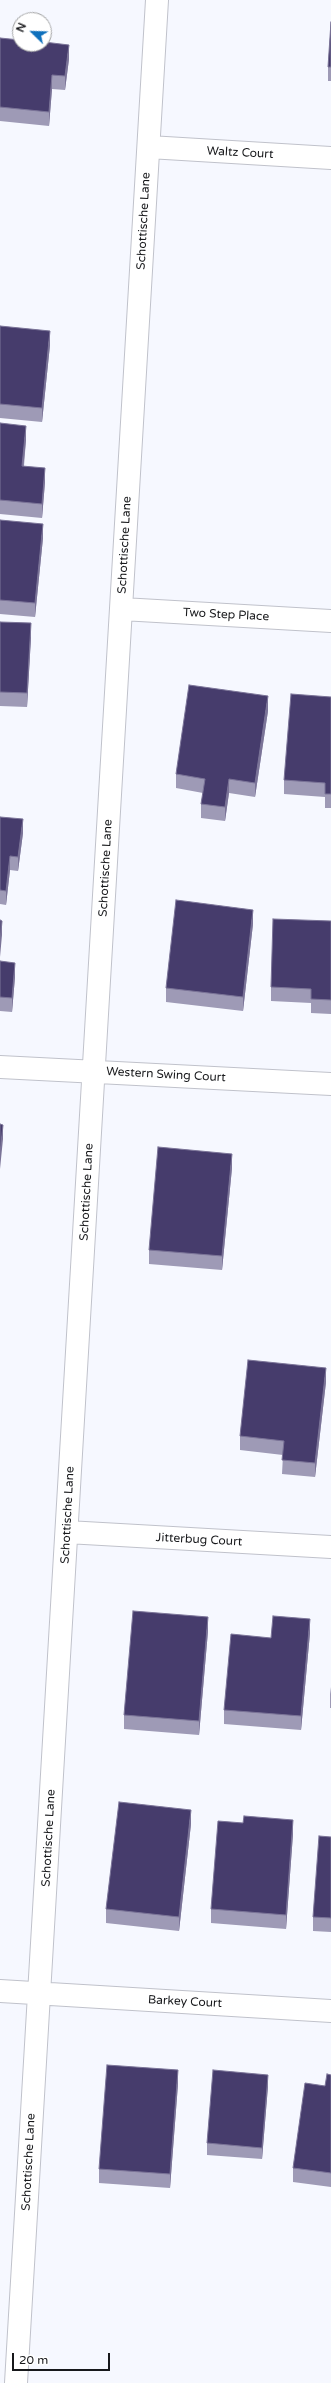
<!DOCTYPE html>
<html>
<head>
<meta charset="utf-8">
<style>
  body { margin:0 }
  #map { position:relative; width:331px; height:2383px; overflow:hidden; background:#f6f8ff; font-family:"Varela Round",sans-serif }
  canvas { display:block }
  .north { position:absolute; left:12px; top:12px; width:40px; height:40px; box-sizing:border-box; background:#fff; border:1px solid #a2a3a4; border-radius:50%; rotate:293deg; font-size:11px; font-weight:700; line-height:16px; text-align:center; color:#17181b }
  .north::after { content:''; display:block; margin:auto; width:14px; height:18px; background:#0e70bc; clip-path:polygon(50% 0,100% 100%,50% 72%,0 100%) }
  .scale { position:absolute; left:12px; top:2353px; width:98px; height:18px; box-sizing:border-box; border:2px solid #17181b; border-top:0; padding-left:5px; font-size:12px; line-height:14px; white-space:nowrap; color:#17181b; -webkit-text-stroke:3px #fff; paint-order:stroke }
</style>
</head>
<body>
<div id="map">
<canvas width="331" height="2383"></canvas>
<div class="north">N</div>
<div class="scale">20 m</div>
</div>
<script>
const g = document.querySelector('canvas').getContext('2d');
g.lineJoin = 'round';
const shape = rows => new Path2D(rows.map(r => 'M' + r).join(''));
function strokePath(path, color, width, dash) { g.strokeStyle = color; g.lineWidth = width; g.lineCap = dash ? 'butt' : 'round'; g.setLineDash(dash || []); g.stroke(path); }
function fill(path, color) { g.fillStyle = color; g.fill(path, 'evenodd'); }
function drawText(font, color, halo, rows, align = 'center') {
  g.font = font + ' "Varela Round",sans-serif'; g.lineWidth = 4; g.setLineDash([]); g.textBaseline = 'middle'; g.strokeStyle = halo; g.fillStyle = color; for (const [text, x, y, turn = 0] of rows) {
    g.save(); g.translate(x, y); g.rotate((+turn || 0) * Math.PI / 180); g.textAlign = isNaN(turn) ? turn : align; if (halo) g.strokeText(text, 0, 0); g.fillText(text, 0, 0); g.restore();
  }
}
const minor = shape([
  [149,147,331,158],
  [122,609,331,621],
  [0,1067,331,1084],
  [67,1532,331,1547],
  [0,1991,331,2011],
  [16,2383,157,0]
]);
strokePath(minor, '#c0c2cb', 24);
strokePath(minor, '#fff', 22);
fill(shape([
  [331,22,331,81,328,81,328,67],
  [0,38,69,59,65,90,52,89,49,126,0,121],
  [0,326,50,345,42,422,0,418],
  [0,423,26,440,24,466,45,482,42,518,0,514],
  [0,520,43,538,35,617,0,614],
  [0,622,31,637,27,707,0,706],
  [331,697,331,808,325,808,325,797,284,794,284,780],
  [268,711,255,797,229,793,225,821,201,818,201,804,203,793,176,788,176,774],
  [0,817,23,833,18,871,10,870,6,905,0,904],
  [331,921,331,1014,311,1013,311,1003,271,1001,271,987],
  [253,924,243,1011,166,1002,166,988],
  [0,961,15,977,12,1012,0,1011],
  [232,1168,222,1270,149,1264,149,1250],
  [326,1382,315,1477,282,1474,283,1455,240,1450,240,1436],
  [208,1631,199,1735,124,1729,124,1715],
  [310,1633,301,1730,224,1724,224,1710,271,1638],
  [331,1687,331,1708,330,1708,330,1694],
  [243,1823,293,1834,286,1929,211,1923,211,1909],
  [191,1824,179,1931,106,1923,106,1909],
  [331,1837,331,1932,313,1931,313,1917],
  [331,2075,331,2187,293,2182,293,2168,325,2086],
  [178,2084,170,2188,99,2183,99,2169],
  [268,2086,262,2159,207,2155,207,2143]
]), '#9e9ab6');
fill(shape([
  [69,45,69,59,65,90,65,76],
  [52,75,52,89,49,126,49,112],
  [50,331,50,345,42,422,42,408],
  [26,426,26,440,22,480,22,466],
  [45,468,45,482,42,518,42,504],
  [43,524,43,538,35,617,35,603],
  [31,623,31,637,27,707,27,693],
  [268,696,268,711,255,797,255,783],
  [229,779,229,793,225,821,225,807],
  [23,819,23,833,18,871,18,857],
  [10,856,10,870,6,905,6,891],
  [253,910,253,924,243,1011,243,997],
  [2,921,2,935,0,957,0,943],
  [15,963,15,977,12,1012,12,998],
  [3,1125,3,1139,0,1169,0,1155],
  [232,1154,232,1168,222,1270,222,1256],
  [326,1368,326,1382,315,1477,315,1463],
  [208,1617,208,1631,199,1735,199,1721],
  [310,1619,310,1633,301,1730,301,1716],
  [191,1810,191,1824,179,1931,179,1917],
  [293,1820,293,1834,286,1929,286,1915],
  [178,2070,178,2084,170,2188,170,2174],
  [268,2075,268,2086,262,2159,262,2148]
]), '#7b7498');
const building = shape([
  [331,22,331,67,328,67,331,22],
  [0,38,20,40,20,44,44,44,44,42,69,45,65,76,52,75,49,112,0,107,0,38],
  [0,326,50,331,42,408,0,404,0,326],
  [0,423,26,426,22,466,45,468,42,504,0,500,0,423],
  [0,520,43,524,35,603,0,600,0,520],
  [0,622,31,623,27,693,0,692,0,622],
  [189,685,268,696,255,783,229,779,225,807,201,804,205,779,176,774,189,685],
  [291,694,331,697,331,794,325,794,325,783,284,780,291,694],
  [0,817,23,819,18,857,10,856,6,891,0,890,0,817],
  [176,900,253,910,243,997,166,988,176,900],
  [273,919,331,921,331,1000,311,999,311,989,271,987,273,919],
  [0,920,2,921,0,943,0,920],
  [0,961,15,963,12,998,0,997,0,961],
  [0,1124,3,1125,0,1155,0,1124],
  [158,1147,232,1154,222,1256,149,1250,158,1147],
  [248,1360,326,1368,315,1463,282,1460,284,1441,240,1436,248,1360],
  [133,1611,208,1617,199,1721,124,1715,133,1611],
  [273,1616,310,1619,301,1716,224,1710,231,1634,271,1638,273,1616],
  [119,1802,191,1810,179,1917,106,1909,119,1802],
  [244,1816,293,1820,286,1915,211,1909,218,1821,243,1823,244,1816],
  [319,1836,331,1837,331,1918,313,1917,319,1836],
  [107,2065,178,2070,170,2174,99,2169,107,2065],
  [213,2070,268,2075,262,2148,207,2143,213,2070],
  [327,2074,331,2075,331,2173,293,2168,305,2083,325,2086,327,2074]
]);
fill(building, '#463c6c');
strokePath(building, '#7b7498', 1);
drawText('12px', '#17181b', '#fff', [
  ["Waltz Court",240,153,3],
  ["Schottische Lane",144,221,-87],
  ["Schottische Lane",125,545,-87],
  ["Two Step Place",226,615,3],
  ["Schottische Lane",106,868,-87],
  ["Western Swing Court",166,1075,3],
  ["Schottische Lane",87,1192,-87],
  ["Schottische Lane",68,1515,-87],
  ["Jitterbug Court",199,1540,3],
  ["Schottische Lane",49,1838,-87],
  ["Barkey Court",185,2002,3],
  ["Schottische Lane",29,2162,-87]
]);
</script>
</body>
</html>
